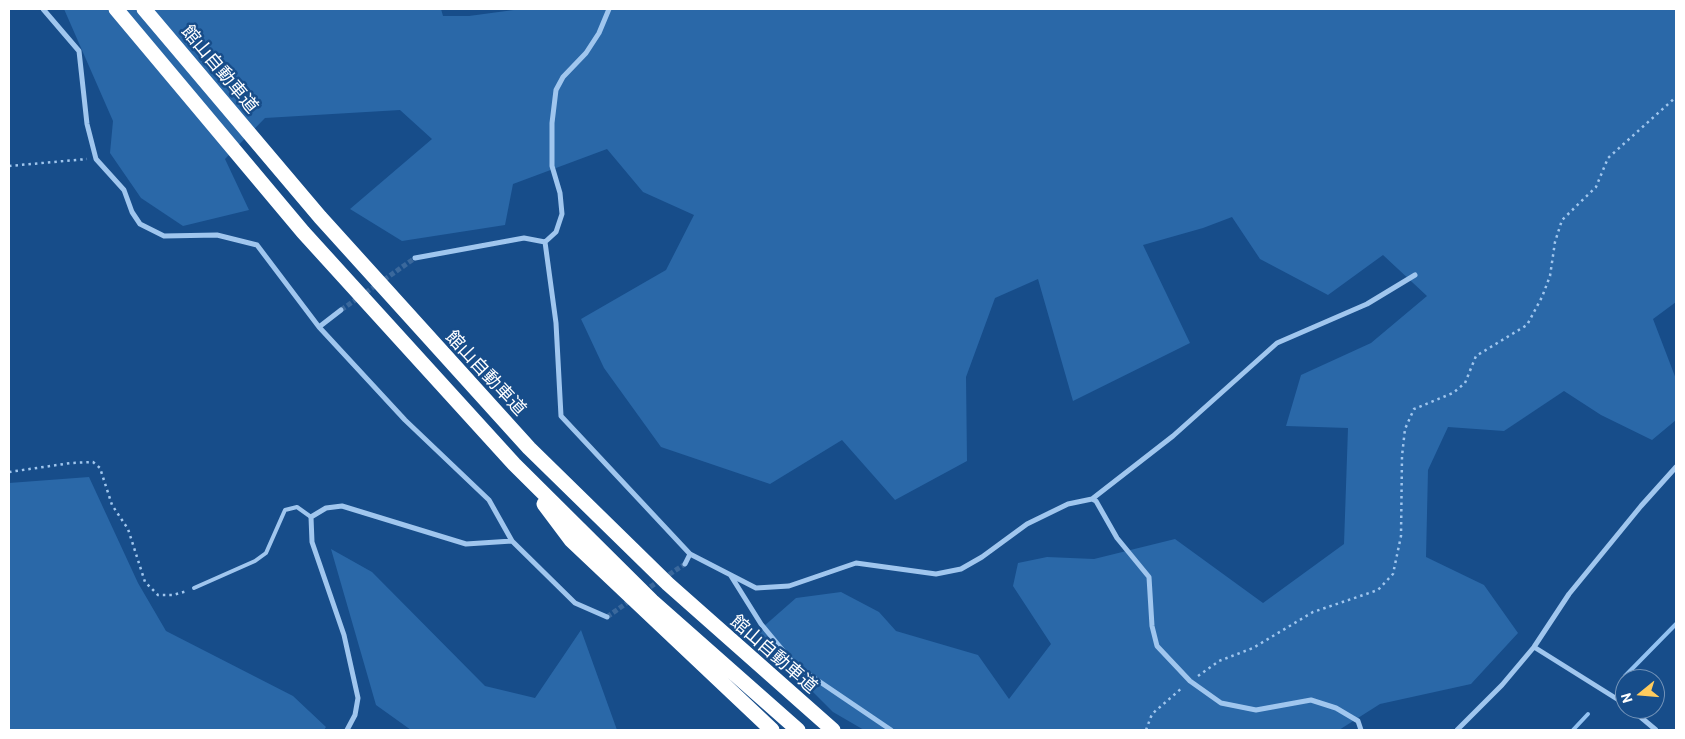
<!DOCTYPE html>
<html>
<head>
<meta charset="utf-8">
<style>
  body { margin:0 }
  #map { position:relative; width:1685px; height:739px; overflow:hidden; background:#174d8a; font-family:Barlow,sans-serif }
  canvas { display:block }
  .frame { position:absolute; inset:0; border:10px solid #fff; pointer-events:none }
  .north { position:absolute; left:1615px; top:669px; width:50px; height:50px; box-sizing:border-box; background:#174d8a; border:1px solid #7494b9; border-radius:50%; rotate:253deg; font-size:14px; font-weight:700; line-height:20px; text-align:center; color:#fff }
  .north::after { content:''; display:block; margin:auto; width:18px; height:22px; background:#ffcb5d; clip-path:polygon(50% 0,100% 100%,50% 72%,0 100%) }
</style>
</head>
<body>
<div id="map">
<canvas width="1685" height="739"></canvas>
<div class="frame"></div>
<div class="north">N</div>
</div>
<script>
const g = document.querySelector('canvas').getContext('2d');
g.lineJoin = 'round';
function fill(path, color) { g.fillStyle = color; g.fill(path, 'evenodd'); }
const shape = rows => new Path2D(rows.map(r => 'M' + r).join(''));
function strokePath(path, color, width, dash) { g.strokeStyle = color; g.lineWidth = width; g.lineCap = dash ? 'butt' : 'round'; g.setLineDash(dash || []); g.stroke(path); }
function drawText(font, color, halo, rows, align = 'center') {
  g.font = font + ' Barlow,"Noto Sans JP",sans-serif'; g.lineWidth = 5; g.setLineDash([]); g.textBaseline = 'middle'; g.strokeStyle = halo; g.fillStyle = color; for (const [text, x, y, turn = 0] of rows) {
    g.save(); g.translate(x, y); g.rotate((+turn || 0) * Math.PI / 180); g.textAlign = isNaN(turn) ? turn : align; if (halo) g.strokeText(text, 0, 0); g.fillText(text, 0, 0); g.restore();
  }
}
fill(shape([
  [64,9,441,9,443,16,469,16,521,9,1676,9,1676,302,1653,319,1676,379,1676,420,1652,440,1601,415,1564,391,1504,431,1448,427,1428,470,1426,557,1484,585,1518,633,1471,684,1380,704,1339,730,864,730,833,712,755,634,796,598,841,592,879,612,896,631,978,655,1009,699,1051,644,1013,586,1018,563,1047,557,1094,559,1175,539,1263,603,1344,544,1348,428,1286,426,1301,375,1371,343,1427,296,1383,255,1328,295,1260,259,1232,217,1203,228,1143,245,1190,343,1073,401,1038,279,995,298,966,377,967,461,895,500,842,440,770,484,661,447,604,368,581,319,666,270,694,215,643,192,607,149,513,184,505,225,402,241,350,209,432,139,400,110,265,118,225,159,249,210,183,226,141,198,110,153,113,121],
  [89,477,138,583,166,631,293,696,326,727,324,730,9,730,9,483],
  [331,549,372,572,485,686,535,698,581,630,617,730,411,730,376,705]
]), '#2a68a8');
strokePath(shape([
  [1625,676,1676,624],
  [1573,730,1588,714]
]), '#93c2f1', 4);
strokePath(shape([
  [341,310,415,258],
  [644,591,685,564],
  [607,617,631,600]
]), '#3a689c', 5, [5, 2.5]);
strokePath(shape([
  [9,166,87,159],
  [9,472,71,463,93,462,100,468,112,505,128,529,145,582,158,595,173,595,187,591],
  [1198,676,1219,661,1253,648,1313,612,1378,590,1393,574,1401,536,1402,456,1405,429,1414,409,1453,393,1465,383,1476,356,1527,325,1542,297,1550,276,1555,242,1562,220,1596,187,1608,158,1676,97],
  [1146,730,1152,714,1183,687]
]), '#a0c6ee', 2.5, [2.5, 4]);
strokePath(shape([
  [194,588,255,561,266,553,285,510,297,507,311,517]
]), '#a0c6ee', 4);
strokePath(shape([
  [43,9,79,51,87,124,96,159,124,190,132,212,140,224,164,236,217,235,257,245,319,327,405,420,489,500,512,541,575,603,607,617],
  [545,242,556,323,561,416,690,554,756,588,789,586,856,563,936,574,961,569,982,557,1027,524,1068,504,1092,499,1096,501,1117,538,1149,577,1152,626,1157,646,1190,681,1221,703,1256,710,1311,700,1336,708,1358,721,1361,730],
  [545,242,556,232,562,214,560,193,552,166,552,123,556,90,563,77,586,53,599,33,609,9],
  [415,258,524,238,545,242],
  [319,327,341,310],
  [1092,499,1173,436,1277,343,1367,304,1415,275],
  [685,564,690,554],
  [731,576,761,624,795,665,891,730],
  [1534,647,1625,704],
  [1631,709,1656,730],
  [347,730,355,715,358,698,344,635,312,542,311,517,326,508,342,506,466,544,512,541],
  [1457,730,1502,685,1534,647,1569,594,1641,506,1676,467]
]), '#a0c6ee', 5);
strokePath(shape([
  [116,9,303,232,514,464,652,601,798,730],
  [144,9,320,217,529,448,668,584,833,730],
  [544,504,571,540,772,730]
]), '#fff', 15);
drawText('18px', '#fff', '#174d8a', [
  ["館山自動車道",220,69,50],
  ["館山自動車道",486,373,47],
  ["館山自動車道",774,654,41]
]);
</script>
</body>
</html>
